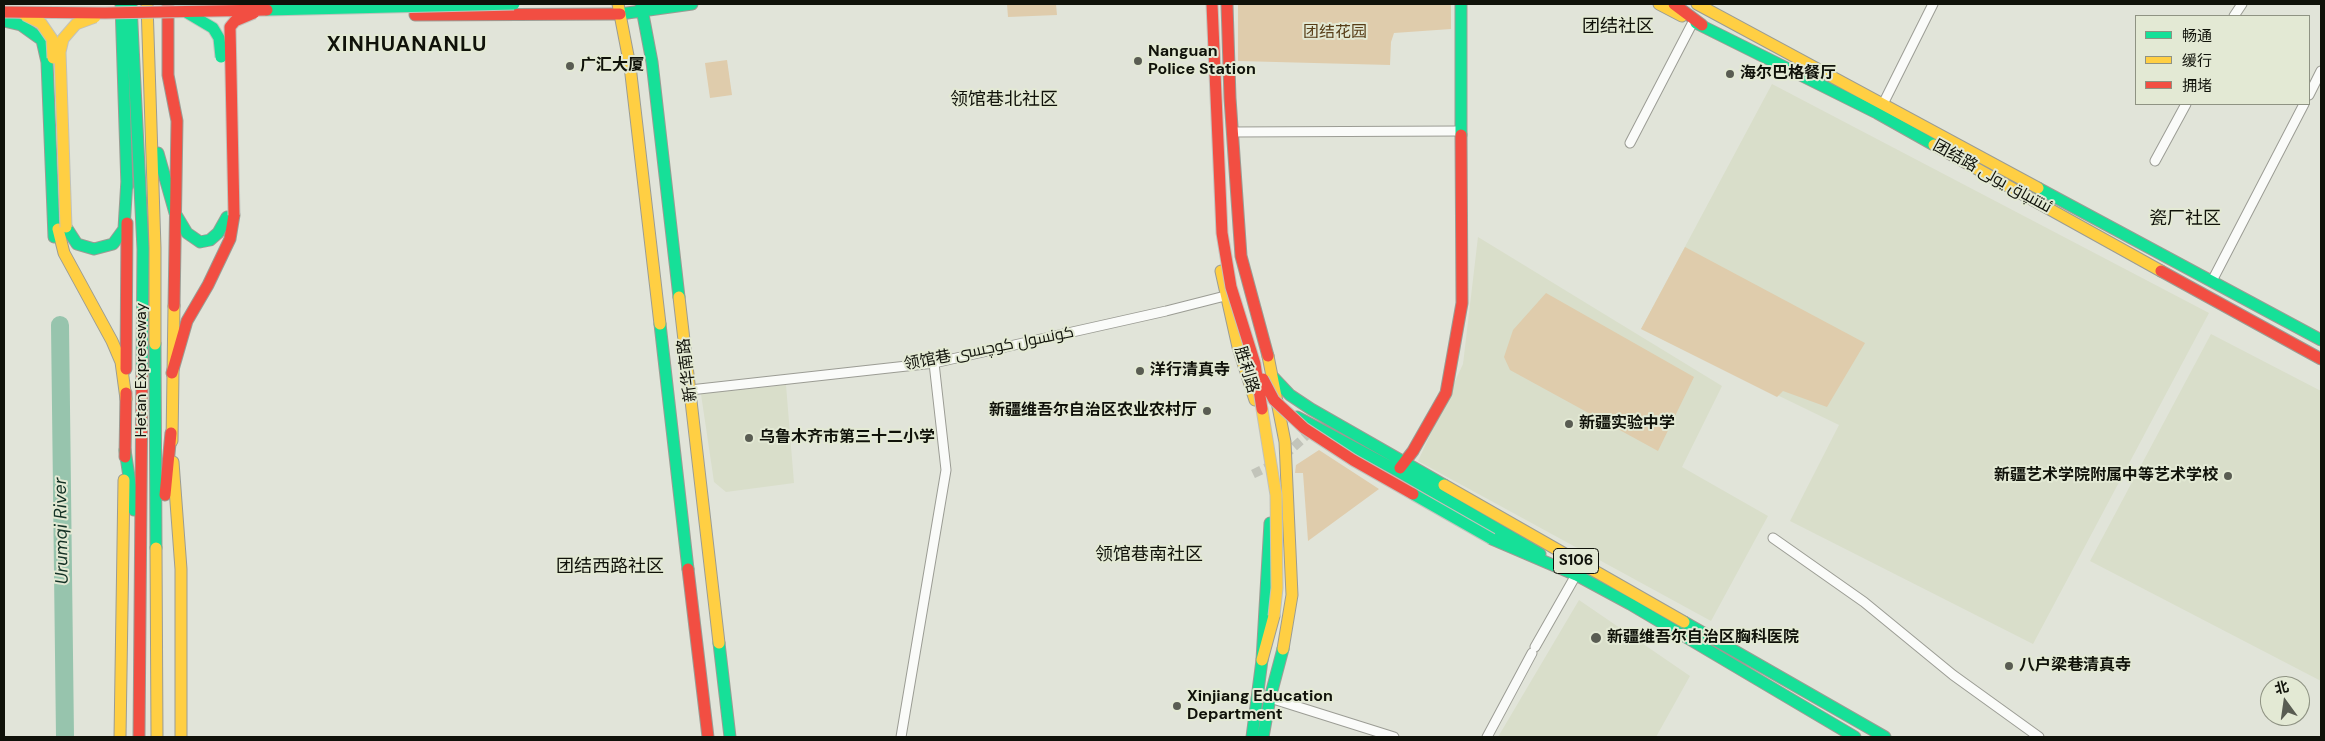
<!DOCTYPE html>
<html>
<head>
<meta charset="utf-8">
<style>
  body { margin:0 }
  #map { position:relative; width:2325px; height:741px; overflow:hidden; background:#e1e4d9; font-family:"DM Sans","Noto Sans SC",sans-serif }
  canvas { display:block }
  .frame { position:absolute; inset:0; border:5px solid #10120a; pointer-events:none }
  .legend { position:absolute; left:2135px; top:15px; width:175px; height:90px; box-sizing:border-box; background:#e3e9d4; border:1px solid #8f9383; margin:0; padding:6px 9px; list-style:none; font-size:15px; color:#10120a }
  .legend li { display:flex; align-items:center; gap:10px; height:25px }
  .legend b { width:25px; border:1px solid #8f9383 }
  .north { position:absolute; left:2260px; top:676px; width:50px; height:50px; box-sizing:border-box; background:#e3e9d4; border:1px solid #8f9383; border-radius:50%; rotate:346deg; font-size:14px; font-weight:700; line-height:20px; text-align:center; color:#10120a }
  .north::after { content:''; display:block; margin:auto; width:18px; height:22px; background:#595c52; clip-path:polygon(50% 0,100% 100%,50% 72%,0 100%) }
</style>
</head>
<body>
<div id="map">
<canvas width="2325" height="741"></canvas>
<div class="frame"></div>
<ul class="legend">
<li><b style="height:6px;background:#16e098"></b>畅通</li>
<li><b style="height:6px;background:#ffcf43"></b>缓行</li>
<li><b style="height:6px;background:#f24e42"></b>拥堵</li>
</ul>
<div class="north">北</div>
</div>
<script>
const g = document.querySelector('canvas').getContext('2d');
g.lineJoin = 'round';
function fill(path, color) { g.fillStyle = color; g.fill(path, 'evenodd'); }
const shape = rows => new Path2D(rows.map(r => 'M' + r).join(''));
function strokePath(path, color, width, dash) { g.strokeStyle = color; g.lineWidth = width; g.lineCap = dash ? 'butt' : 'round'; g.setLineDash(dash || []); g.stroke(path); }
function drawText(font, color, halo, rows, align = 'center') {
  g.font = font + ' "DM Sans",Cairo,"Noto Sans SC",sans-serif'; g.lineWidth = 4; g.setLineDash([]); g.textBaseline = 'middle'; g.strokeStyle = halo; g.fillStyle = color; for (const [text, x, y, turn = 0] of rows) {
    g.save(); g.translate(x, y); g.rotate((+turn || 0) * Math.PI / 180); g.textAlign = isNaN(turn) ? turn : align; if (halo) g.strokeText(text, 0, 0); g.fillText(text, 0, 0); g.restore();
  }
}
fill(shape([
  [1772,84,2209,313,2033,644,1790,521,1839,425,1641,329],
  [1478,237,1722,386,1682,467,1768,516,1711,621,1418,461,1463,364],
  [2211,334,2321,391,2321,681,2090,561],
  [786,385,794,483,726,492,714,482,701,394],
  [1579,600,1690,676,1656,737,1498,737]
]), '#d9deca');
fill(shape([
  [1007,4,1056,4,1057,15,1008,17],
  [1238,4,1451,4,1451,29,1394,33,1391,42,1390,65,1238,61],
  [727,60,732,95,710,98,705,63],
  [1685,247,1865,343,1827,407,1783,391,1777,397,1641,329],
  [1546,293,1694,377,1658,451,1510,370,1504,357,1513,330],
  [1319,450,1379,489,1308,541,1303,473,1295,473,1296,465]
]), '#dfccac');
strokePath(shape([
  [60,325,65,737]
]), '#97c4ad', 18);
strokePath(shape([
  [1284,456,1307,435,1311,428],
  [1253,474,1274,464]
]), '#c2c4ba', 9, [9, 4.5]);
const street = shape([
  [2234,16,2242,4],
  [2309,95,2321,71],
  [1883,104,1933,4],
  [1232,132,1460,131],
  [1630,143,1693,22],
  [2155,161,2186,104],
  [2212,281,2304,104],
  [690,390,934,363,1166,311,1225,296],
  [1773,538,1864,602,1953,675,2039,737],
  [1535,647,1576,575],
  [1270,698,1394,737],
  [901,737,946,470,934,363],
  [1487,737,1532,653]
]);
const fast = shape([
  [121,4,127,187],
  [131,4,143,249,142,373],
  [641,4,652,62,679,297],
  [1461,4,1461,135],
  [620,14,692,4],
  [4,21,21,25,42,40,47,62,54,237],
  [1696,23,1877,113,1934,145],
  [158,153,175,213,187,233,200,242,210,240,218,233,227,217],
  [2038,188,2321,340],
  [66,227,77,244,94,249,113,244,124,229,127,179],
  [660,324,688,569],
  [155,344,156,548],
  [1273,377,1290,395,1311,409,1444,485],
  [1297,417,1398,471,1540,554],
  [125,450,134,510],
  [1492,539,1576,575],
  [1567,570,1630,604,1855,737],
  [1684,622,1885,737],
  [719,643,730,737],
  [1252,737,1262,660,1270,523],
  [1263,737,1270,698,1283,649]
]);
const slow = shape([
  [147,4,155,248,155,344],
  [618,4,630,66,660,324],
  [1659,4,1682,16],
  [1697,4,2038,188],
  [1934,145,2161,271],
  [58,229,64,253,112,341,121,362,126,399],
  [1221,271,1238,347,1255,400],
  [679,297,719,643],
  [1268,356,1285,442,1292,595,1283,649],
  [172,441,174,306],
  [173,462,181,569,181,737],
  [1444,485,1684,622],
  [156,548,157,737],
  [1262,660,1274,616],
  [120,737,124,480]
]);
const jam = shape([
  [168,4,168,75,177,121,174,306],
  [1227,4,1230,98,1241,256,1268,356],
  [1674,4,1702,25],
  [415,15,620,14],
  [2161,271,2321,359],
  [126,369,127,223],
  [172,373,187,321,208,285,230,239,234,215],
  [125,457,126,393],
  [1400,468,1413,451,1446,393,1462,303,1461,135],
  [165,495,171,433],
  [688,569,708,737],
  [139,737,142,373]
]);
strokePath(street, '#9b9c94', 11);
strokePath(fast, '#9b9c94', 13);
strokePath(slow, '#9b9c94', 13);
strokePath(jam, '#9b9c94', 13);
strokePath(street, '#fafbf9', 9);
strokePath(fast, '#16e098', 11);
strokePath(slow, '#ffcf43', 11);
strokePath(jam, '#f24e42', 11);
const fastBridge = shape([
  [267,10,514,4],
  [186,12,213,28,219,38,221,57],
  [1413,494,1492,539]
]);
const slowBridge = shape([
  [25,15,41,23,52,39,53,58],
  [66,227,60,52,63,39,76,24,95,17],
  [1262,409,1276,495,1277,588,1274,616]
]);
const jamBridge = shape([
  [1212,4,1222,233,1231,287,1255,364,1262,409],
  [4,12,105,13,267,10],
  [234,215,230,27,235,21,254,13],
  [1263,379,1274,400,1304,428,1353,460,1413,494]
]);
strokePath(fastBridge, '#c0c2bc', 13, []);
strokePath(slowBridge, '#c0c2bc', 13, []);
strokePath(jamBridge, '#c0c2bc', 13, []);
strokePath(fastBridge, '#16e098', 11);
strokePath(slowBridge, '#ffcf43', 11);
strokePath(jamBridge, '#f24e42', 11);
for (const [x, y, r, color] of [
  [1138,61,5,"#595c52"],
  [570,66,5,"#595c52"],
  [1730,74,5,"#595c52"],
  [1140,371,5,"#595c52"],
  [1207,411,5,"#595c52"],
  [1569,424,5,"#595c52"],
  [749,438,5,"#595c52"],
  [2228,476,5,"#595c52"],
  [1596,638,6,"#595c52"],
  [2009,666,5,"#595c52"],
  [1177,706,5,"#595c52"]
]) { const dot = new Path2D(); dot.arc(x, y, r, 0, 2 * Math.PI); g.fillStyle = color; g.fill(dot); strokePath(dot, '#e3e9d4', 2); }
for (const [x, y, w] of [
  [1576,561,45]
]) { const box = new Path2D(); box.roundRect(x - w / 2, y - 12.5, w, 25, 4); g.fillStyle = '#e3e9d4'; g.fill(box); strokePath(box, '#10120a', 1); }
drawText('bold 15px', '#10120a', null, [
  ["S106",1576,561]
]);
drawText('16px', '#573d17', '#e3e9d4', [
  ["团结花园",1335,33]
]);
drawText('bold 16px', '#10120a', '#e3e9d4', [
  ["Nanguan",1148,52],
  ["Police Station",1148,70],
  ["广汇大厦",580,66],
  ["海尔巴格餐厅",1740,74],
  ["洋行清真寺",1150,371],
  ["新疆维吾尔自治区农业农村厅",1197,411,"right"],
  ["新疆实验中学",1579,424],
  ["乌鲁木齐市第三十二小学",759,438],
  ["新疆艺术学院附属中等艺术学校",2218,476,"right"],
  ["新疆维吾尔自治区胸科医院",1607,638],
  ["八户梁巷清真寺",2019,666],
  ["Xinjiang Education",1187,697],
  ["Department",1187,715]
], 'left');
drawText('16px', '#10120a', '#e3e9d4', [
  ["团结路 ئىتتىپاق يولى",1992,177,29],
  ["领馆巷 كونسول كوچىسى",989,349,-11],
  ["Hetan Expressway",142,370,-90],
  ["新华南路",688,370,-97],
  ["胜利路",1246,370,73]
]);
drawText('18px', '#10120a', '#e3e9d4', [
  ["团结社区",1618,27],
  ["领馆巷北社区",1004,100],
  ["瓷厂社区",2185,219],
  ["领馆巷南社区",1149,555],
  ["团结西路社区",610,567]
]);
drawText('italic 18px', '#133125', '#e3e9d4', [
  ["Urumqi River",62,531,-91]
]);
g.letterSpacing = '1px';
drawText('bold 21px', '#10120a', '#e3e9d4', [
  ["XINHUANANLU",407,45]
]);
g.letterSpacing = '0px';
</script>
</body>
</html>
